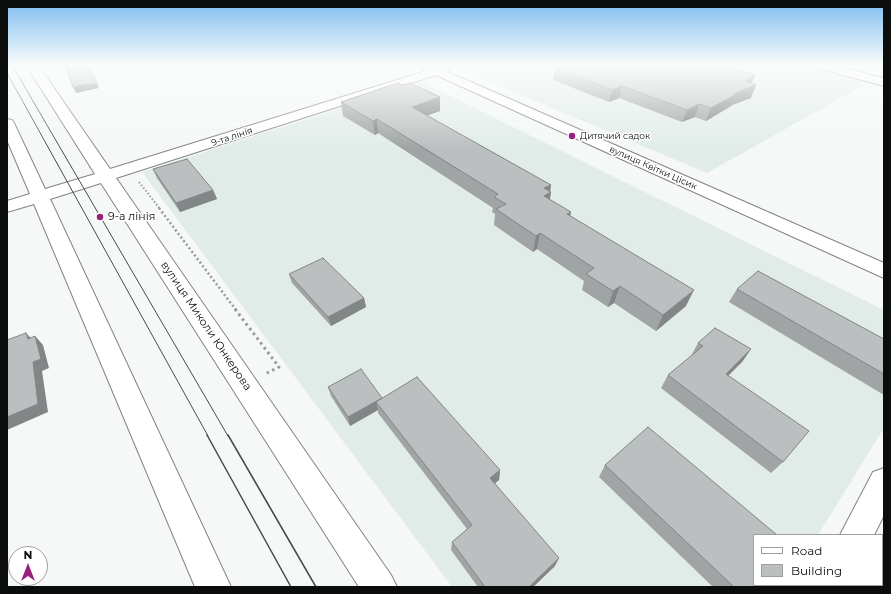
<!DOCTYPE html>
<html>
<head>
<meta charset="utf-8">
<style>
  body { margin:0 }
  #map { position:relative; width:891px; height:594px; overflow:hidden; background:#f5f8f7; font-family:Montserrat,sans-serif }
  canvas { display:block }
  .frame { position:absolute; inset:0; border:8px solid #0b0d0c; pointer-events:none }
  .legend { position:absolute; left:753px; top:534px; width:130px; height:52px; box-sizing:border-box; background:#fff; border:1px solid #9d9e9e; margin:0; padding:5px 7px; list-style:none; font-size:12px; color:#0b0d0c }
  .legend li { display:flex; align-items:center; gap:8px; height:20px }
  .legend b { width:20px; border:1px solid #9d9e9e }
  .north { position:absolute; left:8px; top:546px; width:40px; height:40px; box-sizing:border-box; background:#fff; border:1px solid #9d9e9e; border-radius:50%; rotate:0deg; font-size:11px; font-weight:700; line-height:16px; text-align:center; color:#0b0d0c }
  .north::after { content:''; display:block; margin:auto; width:14px; height:18px; background:#98217c; clip-path:polygon(50% 0,100% 100%,50% 72%,0 100%) }
</style>
</head>
<body>
<div id="map">
<canvas width="891" height="594"></canvas>
<div class="frame"></div>
<ul class="legend">
<li><b style="height:5px;background:#fff"></b>Road</li>
<li><b style="height:11px;background:#bbbfbf"></b>Building</li>
</ul>
<div class="north">N</div>
</div>
<script>
const g = document.querySelector('canvas').getContext('2d');
g.lineJoin = 'round';
function fill(path, color) { g.fillStyle = color; g.fill(path, 'evenodd'); }
const shape = rows => new Path2D(rows.map(r => 'M' + r).join(''));
function strokePath(path, color, width, dash) { g.strokeStyle = color; g.lineWidth = width; g.lineCap = dash ? 'butt' : 'round'; g.setLineDash(dash || []); g.stroke(path); }
function drawText(font, color, halo, rows, align = 'center') {
  g.font = font + ' Montserrat,sans-serif'; g.lineWidth = 3; g.setLineDash([]); g.textBaseline = 'middle'; g.strokeStyle = halo; g.fillStyle = color; for (const [text, x, y, turn = 0] of rows) {
    g.save(); g.translate(x, y); g.rotate((+turn || 0) * Math.PI / 180); g.textAlign = isNaN(turn) ? turn : align; if (halo) g.strokeText(text, 0, 0); g.fillText(text, 0, 0); g.restore();
  }
}
fill(shape([
  [466,65,810,65,871,81,707,173,457,68],
  [422,82,884,310,884,428,818,535,754,535,754,585,787,585,786,587,452,587,142,172]
]), '#e1ece8');
const minor = shape([
  [26,65,38,65,110,169,426,71,417,65,432,65,438,67,444,66,450,69,448,72,884,263,884,278,436,75,116,178,391,575,397,587,359,587,101,183,50,199,231,587,195,587,34,204,7,212,7,201,30,194,7,140,7,119,12,120,14,123,45,189,95,174,26,65],
  [813,65,831,65,884,78,884,86,815,67,813,65],
  [884,468,884,515,874,535,840,535,873,472,884,468],
  [812,585,848,585,847,587,811,587,812,585]
]);
strokePath(minor, '#818483', 2);
strokePath(shape([
  [139,182,160,209]
]), '#979a99', 2, [1.5, 2]);
strokePath(shape([
  [159,208,236,310]
]), '#979a99', 2.5, [2, 2.5]);
strokePath(shape([
  [235,309,279,367,265,374]
]), '#979a99', 3, [2.5, 3.5]);
fill(minor, '#fff');
strokePath(shape([
  [12,65,228,436],
  [7,73,208,436]
]), '#484a49', 1);
strokePath(shape([
  [207,435,291,587],
  [228,435,316,587]
]), '#484a49', 1.5);
fill(shape([
  [555,68,755,75,751,83,751,98,732,105,731,106,706,121,695,117,682,122,619,98,609,102,553,80],
  [341,102,440,111,427,115,551,192,550,199,570,216,686,306,656,331,614,303,608,307,582,290,584,281,537,249,533,252,494,225,495,214,492,212,493,208,378,133,375,135,343,116],
  [153,169,213,190,217,199,180,212,157,178],
  [289,274,364,298,366,307,331,326,292,283],
  [737,289,884,339,884,395,729,302],
  [698,343,751,349,742,362,728,375,783,462,771,473,661,388,668,375,691,356],
  [328,387,382,398,382,399,500,470,499,480,495,483,555,566,533,587,478,587,451,550,452,542,467,529,378,413,378,410,350,426,331,396],
  [605,465,754,535,754,585,765,587,713,587,599,477]
]), '#a1a4a4');
fill(shape([
  [755,75,750,87,756,85,751,98,732,105,731,106,706,121,711,108,745,81],
  [97,83,99,88,76,93,73,87],
  [622,86,619,98,609,102,612,90],
  [440,97,440,111,412,121,412,107],
  [699,104,695,117,682,122,687,110],
  [377,119,378,133,375,135,373,121],
  [551,185,550,193,551,192,548,208,541,212,544,188],
  [213,190,217,199,180,212,176,203],
  [571,212,568,228,567,214],
  [540,233,537,249,533,252,536,236],
  [620,286,614,303,608,307,613,291],
  [694,290,686,306,656,331,663,315],
  [364,298,366,307,331,326,328,317],
  [26,333,35,342,28,339],
  [35,336,43,345,49,368,42,371,48,412,7,430,7,417,33,362],
  [751,349,742,362,718,386,726,374],
  [382,398,383,407,376,402,378,410,350,426,348,417],
  [500,470,499,480,489,488,490,478],
  [559,558,555,566,533,587,529,587]
]), '#838686');
const building = shape([
  [65,65,88,65,97,83,73,87,65,65],
  [564,65,723,65,755,75,745,81,756,85,735,93,737,94,711,108,699,104,687,110,622,86,612,90,555,68,564,65],
  [398,83,402,85,410,83,440,97,412,107,551,185,544,188,551,192,544,196,571,212,567,214,694,290,663,315,620,286,613,291,586,274,594,268,540,233,536,236,496,209,506,204,494,197,498,194,377,119,373,121,341,102,398,83],
  [187,159,213,190,176,203,153,169,187,159],
  [323,258,364,298,328,317,289,274,323,258],
  [758,271,884,339,884,374,737,289,758,271],
  [715,328,751,349,726,374,809,431,783,462,668,375,703,346,698,343,715,328],
  [26,333,28,339,35,336,41,359,33,362,38,404,7,417,7,340,26,333],
  [361,369,382,398,348,417,328,387,361,369],
  [417,377,500,470,490,478,559,558,529,587,485,587,452,542,472,525,376,402,417,377],
  [648,427,777,535,754,535,754,585,766,585,765,587,734,587,605,465,648,427]
]);
fill(building, '#bbbfbf');
strokePath(building, '#838686', 1);
const sky = g.createLinearGradient(0, 0, 0, 148);
sky.addColorStop(0, '#7cbcef');
sky.addColorStop(0.44, '#fafcfb');
sky.addColorStop(1, '#fafcfb00');
g.fillStyle = sky;
g.fillRect(0, 0, 891, 148);
for (const [x, y, r, color] of [
  [572,136,4,"#98217c"],
  [100,217,4,"#98217c"]
]) { const dot = new Path2D(); dot.arc(x, y, r, 0, 2 * Math.PI); g.fillStyle = color; g.fill(dot); strokePath(dot, '#fff', 1.5); }
drawText('9px', '#0b0d0c', '#fff', [
  ["Дитячий садок",580,136]
], 'left');
drawText('9px', '#0b0d0c', '#fff', [
  ["9-та лінія",232,137,-18],
  ["вулиця Квітки Цісик",653,168,24]
]);
drawText('11px', '#0b0d0c', '#fff', [
  ["9-а лінія",108,217]
], 'left');
drawText('11px', '#0b0d0c', '#fff', [
  ["вулиця Миколи Юнкерова",206,326,56]
]);
</script>
</body>
</html>
